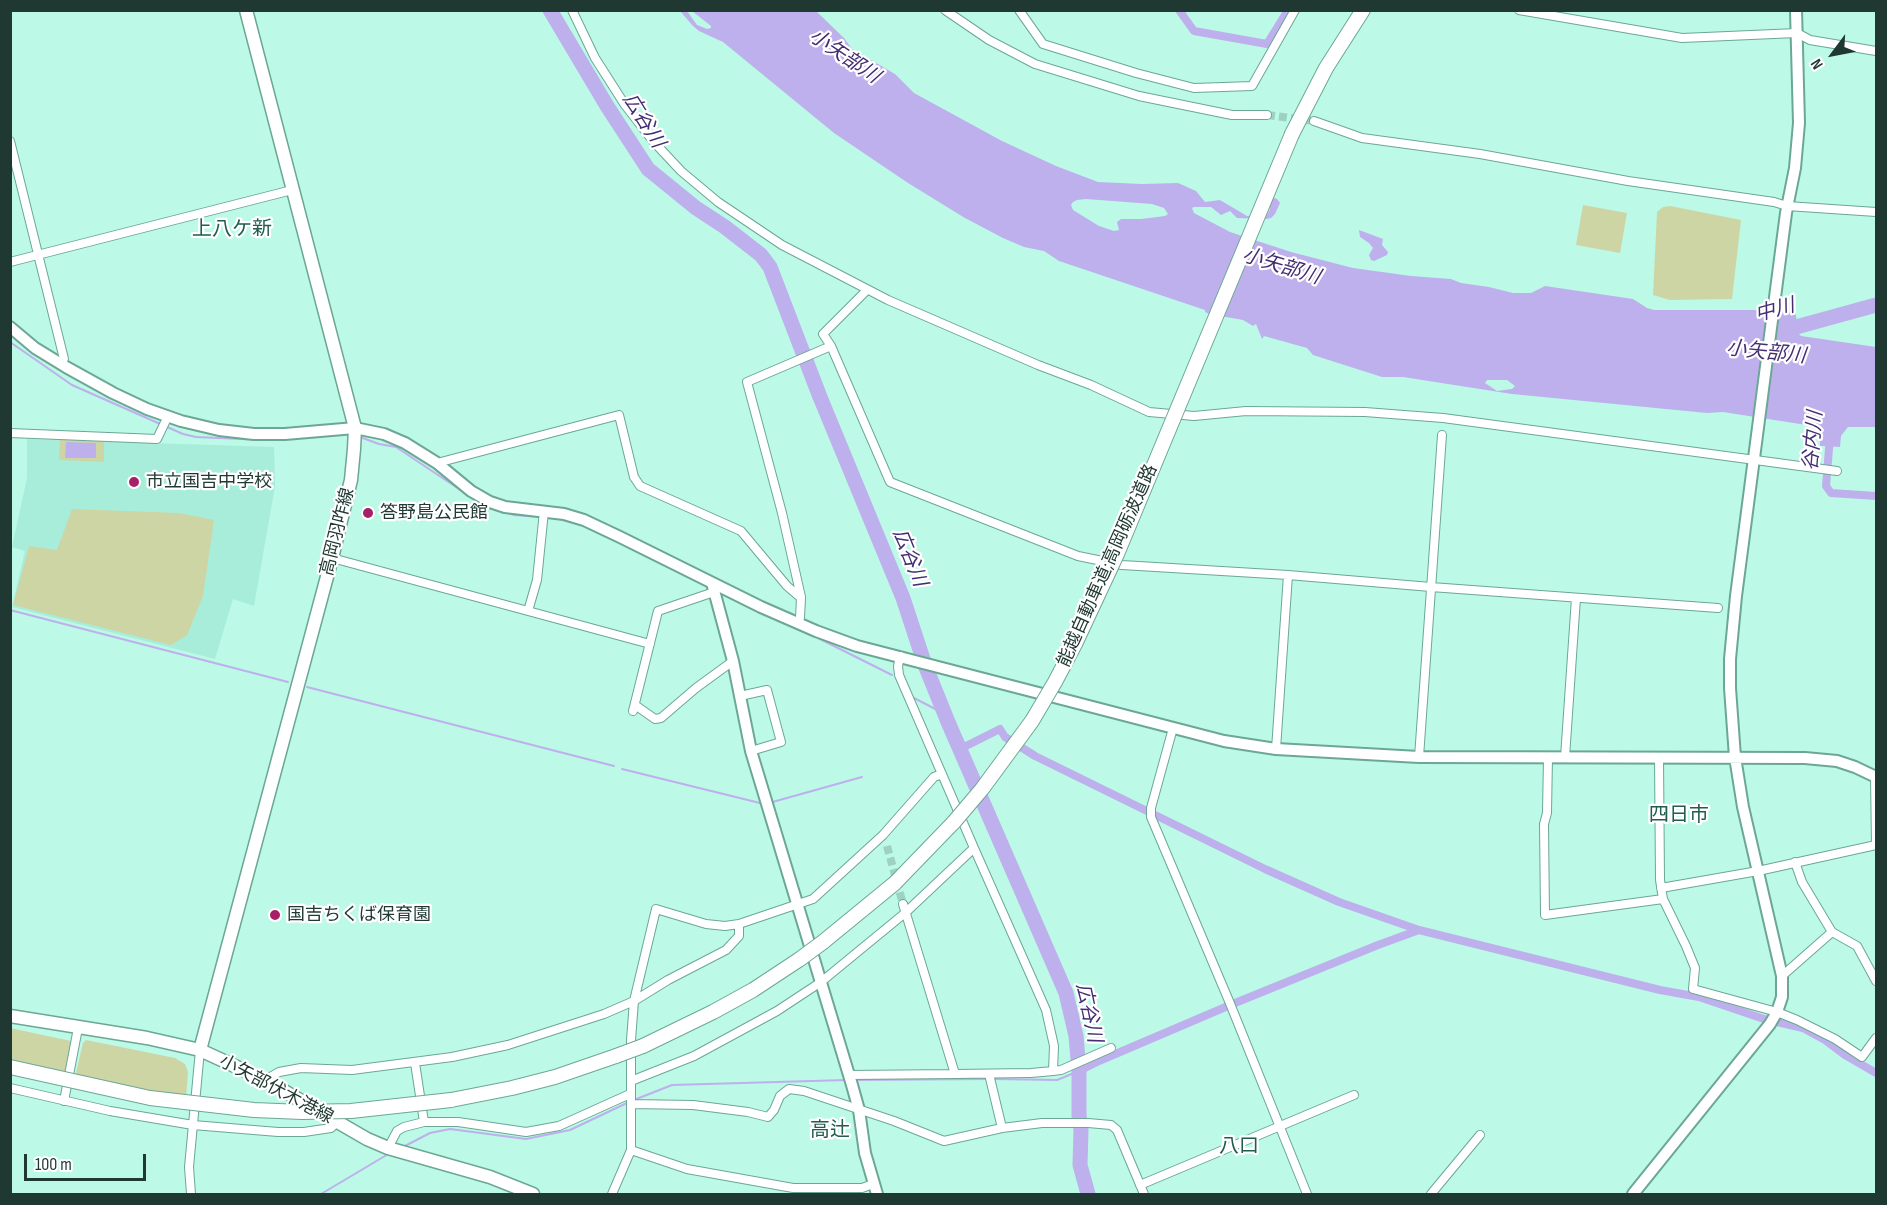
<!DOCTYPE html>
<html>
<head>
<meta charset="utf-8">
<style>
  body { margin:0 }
  #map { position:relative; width:1887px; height:1205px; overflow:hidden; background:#bcf9e7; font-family:"Sofia Sans Condensed",sans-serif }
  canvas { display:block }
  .frame { position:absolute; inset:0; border:12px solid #1f3831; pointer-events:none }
  .north { position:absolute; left:1803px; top:24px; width:60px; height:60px; -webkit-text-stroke:4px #fff; paint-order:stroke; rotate:238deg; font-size:16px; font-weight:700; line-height:24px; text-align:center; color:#1f3831 }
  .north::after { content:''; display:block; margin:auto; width:21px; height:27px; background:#1f3831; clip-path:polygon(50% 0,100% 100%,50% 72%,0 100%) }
  .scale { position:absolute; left:24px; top:1154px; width:122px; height:27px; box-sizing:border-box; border:3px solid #1f3831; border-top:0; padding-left:8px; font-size:18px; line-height:21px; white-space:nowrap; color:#1f3831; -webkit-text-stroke:4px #fff; paint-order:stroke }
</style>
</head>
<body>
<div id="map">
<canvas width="1887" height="1205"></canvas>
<div class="frame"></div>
<div class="north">N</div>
<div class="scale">100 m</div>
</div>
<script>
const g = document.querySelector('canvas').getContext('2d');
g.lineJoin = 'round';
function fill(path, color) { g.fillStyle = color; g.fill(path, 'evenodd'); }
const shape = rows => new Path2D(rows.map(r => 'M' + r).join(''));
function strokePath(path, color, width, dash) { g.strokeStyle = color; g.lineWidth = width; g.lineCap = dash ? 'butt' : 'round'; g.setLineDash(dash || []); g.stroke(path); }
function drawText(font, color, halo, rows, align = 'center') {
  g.font = font + ' "Sofia Sans Condensed","Noto Sans JP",sans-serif'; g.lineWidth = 4.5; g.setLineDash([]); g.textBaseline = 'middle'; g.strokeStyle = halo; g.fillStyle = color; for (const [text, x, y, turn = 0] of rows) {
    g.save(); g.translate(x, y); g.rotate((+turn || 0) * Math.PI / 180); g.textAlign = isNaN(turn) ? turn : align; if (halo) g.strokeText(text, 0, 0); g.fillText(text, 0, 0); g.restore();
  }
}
fill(shape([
  [27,439,274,447,275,486,254,606,233,599,215,659,12,607,25,551,12,547,27,478]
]), '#a7edda');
fill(shape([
  [1583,205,1627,213,1620,253,1576,245],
  [1670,206,1741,220,1732,299,1670,300,1653,295,1657,212,1663,207],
  [60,438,104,439,104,462,59,460],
  [72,509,179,513,214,520,203,596,187,635,171,645,13,605,29,546,57,550],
  [10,1028,71,1041,65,1075,11,1061],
  [86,1040,175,1058,185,1064,188,1072,186,1098,75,1077,83,1043]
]), '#ced5a5');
fill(shape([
  [680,11,687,11,697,25,707,29,711,28,711,26,692,11,816,11,844,38,852,49,895,74,914,93,1002,141,1056,166,1098,182,1142,184,1178,183,1196,191,1205,202,1220,200,1247,216,1267,215,1270,209,1267,195,1277,199,1280,203,1275,214,1271,218,1267,219,1237,218,1230,211,1221,215,1211,207,1194,207,1192,208,1194,213,1230,232,1291,252,1353,268,1411,276,1451,279,1461,283,1489,287,1513,293,1531,293,1545,286,1633,299,1647,308,1654,310,1764,310,1779,311,1786,314,1795,310,1799,334,1801,336,1876,347,1876,427,1848,427,1841,436,1840,447,1823,446,1820,446,1820,434,1813,426,1723,412,1707,413,1512,394,1403,377,1382,377,1313,355,1307,348,1264,336,1262,339,1256,324,1253,326,1243,320,1209,314,1205,312,1205,310,1059,261,1044,251,1024,247,1003,238,965,218,908,183,834,133,723,42,699,31,693,26],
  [1086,199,1152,204,1164,208,1168,214,1165,216,1141,219,1121,219,1117,222,1119,230,1114,231,1099,226,1073,210,1071,205,1073,202,1077,200],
  [1487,380,1507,380,1515,386,1512,389,1497,391,1485,383],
  [1359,230,1383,239,1382,245,1388,252,1387,255,1374,261,1371,260,1369,255,1373,248,1369,243,1360,237],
  [66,442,96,443,96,458,65,458]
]), '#beb0ec');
strokePath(shape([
  [10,342,72,385,183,434,196,437,264,440,316,437],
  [360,437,379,444,396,447,465,493],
  [497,510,514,515,541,517],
  [556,518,585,526],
  [10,610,288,682],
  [806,632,892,675],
  [307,687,614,766],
  [912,697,945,714],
  [622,769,764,804],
  [769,803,862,777],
  [994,1079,1057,1080,1079,1071],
  [856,1080,988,1079],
  [634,1100,672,1085,847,1080],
  [403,1147,430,1133,450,1129,526,1139,570,1130,629,1102],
  [321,1194,390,1153]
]), '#beb0ec', 2);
strokePath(shape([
  [1179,10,1194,31,1267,44,1288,10],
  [1830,436,1826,486,1831,493,1876,496],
  [960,749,1000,729,1005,737,1035,756,1265,869,1339,902,1419,930,1660,990,1699,997,1764,1019,1803,1028,1825,1040,1845,1055,1876,1073],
  [1079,1071,1099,1061,1235,1003,1378,945,1419,930]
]), '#beb0ec', 8);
strokePath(shape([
  [550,10,607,106,648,169,696,208,725,227,761,255,770,267,820,397,903,598,925,665,948,722,1066,993,1076,1036,1079,1071,1079,1115,1081,1130,1080,1165,1088,1194],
  [1778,332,1876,305]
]), '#beb0ec', 15);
strokePath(shape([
  [1267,115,1314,121],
  [887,846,903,904]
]), '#9dd2c3', 8, [8, 4]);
const street = shape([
  [572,10,595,58,625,105,653,141,681,171,718,202,782,245,888,300,1038,365,1091,385,1149,412,1194,416,1246,411,1365,412,1443,418,1837,471],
  [945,10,989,40,1035,64,1139,96,1232,115,1267,115],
  [1019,10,1043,44,1136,73,1194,88,1252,86,1295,10],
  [1519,10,1682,38,1797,33,1810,40,1876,51],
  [1314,121,1362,138,1480,154,1628,181,1774,202,1787,206,1876,212],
  [10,141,64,359,61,364],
  [10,262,292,190],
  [867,290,823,334,831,346,890,482,1078,556,1122,565,1288,575,1431,587,1718,608],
  [10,433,157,439,168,416],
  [437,463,619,415,634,477,640,486,741,531,787,586,801,598,800,618,798,623],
  [332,558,650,644],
  [801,597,782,513,747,382,831,346],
  [528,611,537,580,544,511],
  [740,696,767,690,781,742,751,751],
  [635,705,655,719,661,718,696,688,733,661],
  [633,711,658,611,714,592],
  [1173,728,1151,808,1151,817,1229,1001,1307,1194],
  [1276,749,1288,575],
  [1419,757,1442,435],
  [1548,757,1547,813,1544,824,1545,915,1663,899],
  [1565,757,1576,598],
  [1659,757,1660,880,1663,899,1686,946,1695,968,1693,989,1777,1012,1797,1020,1835,1039,1862,1057,1876,1038],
  [1875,776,1876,845],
  [1795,862,1802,882,1832,932,1857,946,1876,981],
  [1661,888,1758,871,1876,845],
  [1782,976,1832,932],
  [415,1063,424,1122],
  [1053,1071,1061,1070,1111,1048],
  [955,1074,1031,1073,1053,1071,1054,1046,1046,1010,974,848],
  [989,1074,1002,1128],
  [849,1075,955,1074,903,904],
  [265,1080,279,1072,301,1068,352,1070,452,1057,508,1045,604,1014,634,1001,668,980,726,950,739,936,739,924],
  [631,1081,694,1056,777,1011,821,982,905,913,974,848,899,675,898,666,900,656],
  [10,1088,110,1111,193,1125,278,1132,304,1132,331,1128,337,1122],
  [64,1101,78,1028],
  [631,1104,693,1105,748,1112,768,1117,774,1110,780,1096,789,1089,804,1091,894,1121,944,1141,1002,1128,1042,1123,1088,1123,1111,1125,1117,1130,1144,1194],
  [388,1148,397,1131,404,1127,424,1122,458,1122,526,1132,559,1126,630,1094],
  [631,1150,687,1169,793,1188,862,1188,873,1184],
  [1140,1185,1354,1095],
  [191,1194,189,1167,200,1050],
  [612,1194,631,1150,631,1040,634,1001,656,909,706,924,725,926,739,924,813,899,883,835,934,777,942,774],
  [1431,1194,1480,1135]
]);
const secondary = shape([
  [10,327,35,348,66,367,113,393,147,409,181,421,219,430,254,434,285,434,355,428,384,434,405,443,437,463,471,491,490,502,505,507,564,514,584,520,620,537,761,607,816,631,857,646,1224,741,1276,749,1419,757,1805,758,1837,761,1855,767,1876,777],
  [712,583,733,661,751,751,852,1085,859,1110,865,1153,877,1194],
  [1633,1194,1770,1024,1777,1012,1782,997,1782,976,1743,807,1735,757,1730,688,1730,659,1736,596,1786,213,1795,168,1799,123,1796,10]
]);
const primary = shape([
  [10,1016,147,1038,200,1050,265,1080,367,1139,388,1148,490,1177,533,1194],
  [200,1050,332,558,351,480,354,449,355,428,246,10]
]);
const highway = shape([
  [1292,134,1326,68,1363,10],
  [823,942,895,883,954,822],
  [643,1046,713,1012,753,990,800,959],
  [451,1100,512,1088,555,1077,616,1056]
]);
strokePath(street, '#6ca796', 10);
strokePath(secondary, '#6ca796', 14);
strokePath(primary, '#6ca796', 15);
strokePath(highway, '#6ca796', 16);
strokePath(street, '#fff', 8);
strokePath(secondary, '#fff', 10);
strokePath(primary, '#fff', 12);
strokePath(highway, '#fff', 14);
const highwayBridge = shape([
  [954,822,982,789,1032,721,1055,682,1075,644,1117,554,1292,134],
  [800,959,823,942],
  [616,1056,643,1046],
  [10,1067,150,1098,254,1110,302,1112,351,1111,451,1100]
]);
strokePath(highwayBridge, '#6ca796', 16, []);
strokePath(highwayBridge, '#fff', 14);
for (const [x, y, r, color] of [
  [134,482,6,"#a71f66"],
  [368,513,6,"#a71f66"],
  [275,915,6,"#a71f66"]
]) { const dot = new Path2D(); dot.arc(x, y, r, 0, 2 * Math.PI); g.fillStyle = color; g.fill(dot); strokePath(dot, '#fff', 2); }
drawText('18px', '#1f3831', '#fff', [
  ["市立国吉中学校",146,482],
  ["答野島公民館",380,513],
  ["国吉ちくば保育園",287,915]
], 'left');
drawText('18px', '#1f3831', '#fff', [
  ["高岡羽咋線",338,532,-76],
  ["能越自動車道;高岡砺波道路",1108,566,-66],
  ["小矢部伏木港線",276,1090,28]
]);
drawText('italic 20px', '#442e73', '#fff', [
  ["小矢部川",844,57,34],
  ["広谷川",643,121,58],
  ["小矢部川",1281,267,17],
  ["中川",1775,311,-15],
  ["小矢部川",1766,353,6],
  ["谷内川",1814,441,-85],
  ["広谷川",909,558,68],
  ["広谷川",1088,1013,78]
]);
drawText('20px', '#225d4f', '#fff', [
  ["上八ケ新",232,230],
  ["四日市",1679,816],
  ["高辻",830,1131],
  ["八口",1239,1147]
]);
</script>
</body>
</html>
